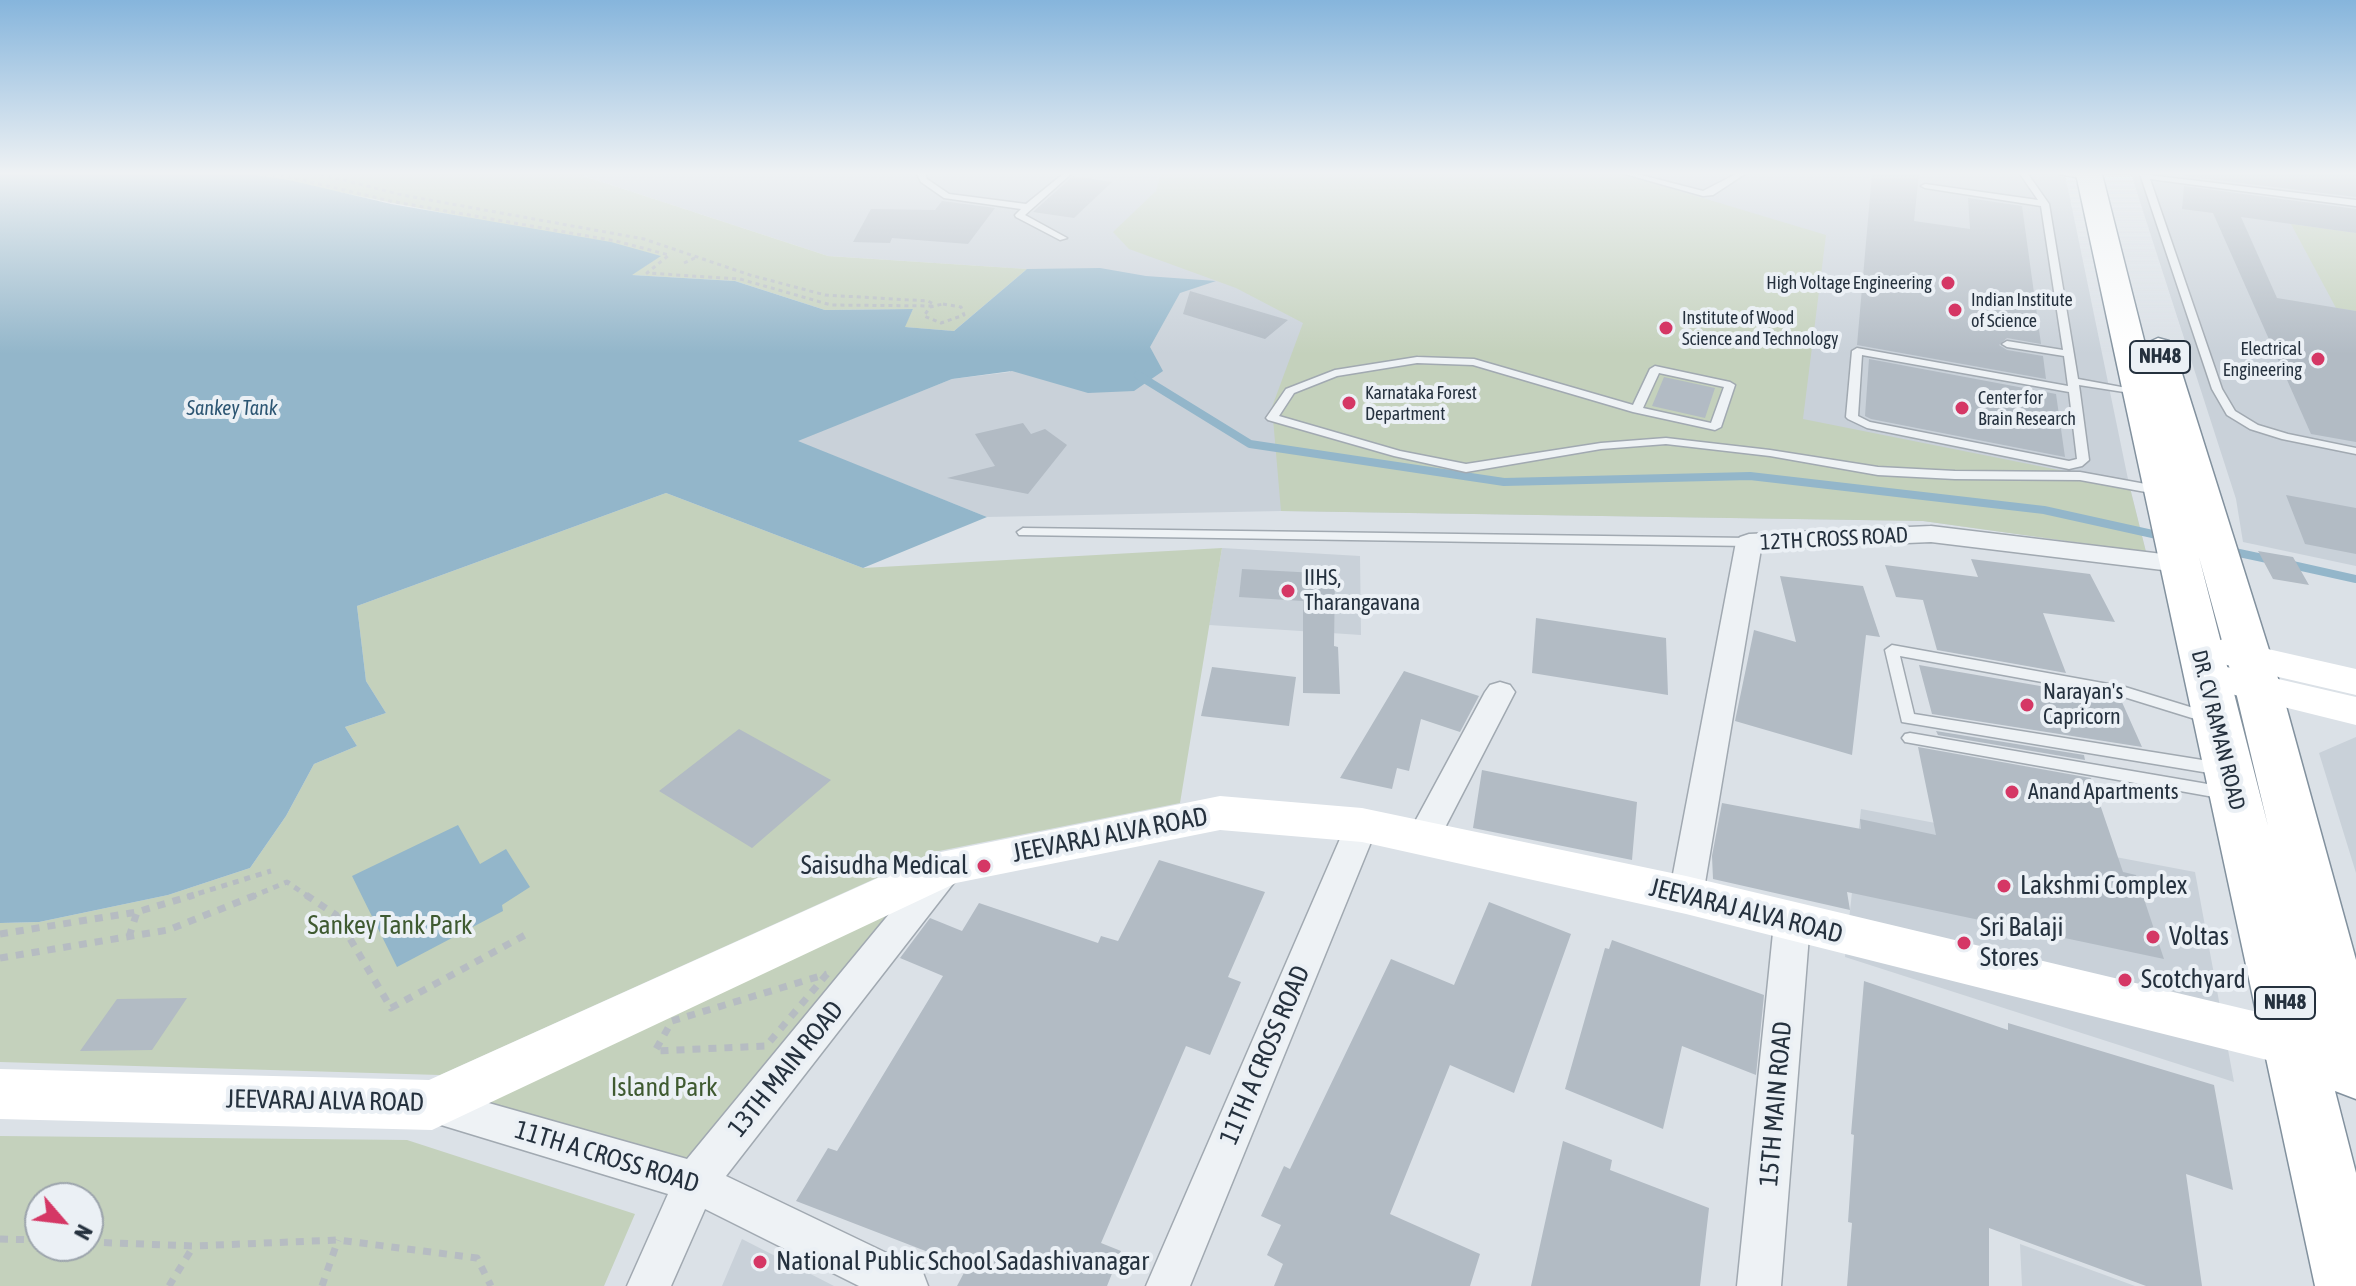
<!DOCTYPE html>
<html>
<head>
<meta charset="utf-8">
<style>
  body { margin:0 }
  #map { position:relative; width:2356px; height:1286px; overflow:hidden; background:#dbe1e7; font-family:"Asap Condensed",sans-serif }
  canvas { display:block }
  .north { position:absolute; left:24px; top:1182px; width:80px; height:80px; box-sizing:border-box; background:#ebf0f5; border:2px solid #9ca4ac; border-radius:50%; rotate:118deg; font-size:22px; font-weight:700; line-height:32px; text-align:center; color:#25313e }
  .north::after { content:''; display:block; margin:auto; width:28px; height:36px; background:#d53765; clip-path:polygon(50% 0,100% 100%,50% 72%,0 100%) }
</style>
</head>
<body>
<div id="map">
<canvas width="2356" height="1286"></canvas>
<div class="north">N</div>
</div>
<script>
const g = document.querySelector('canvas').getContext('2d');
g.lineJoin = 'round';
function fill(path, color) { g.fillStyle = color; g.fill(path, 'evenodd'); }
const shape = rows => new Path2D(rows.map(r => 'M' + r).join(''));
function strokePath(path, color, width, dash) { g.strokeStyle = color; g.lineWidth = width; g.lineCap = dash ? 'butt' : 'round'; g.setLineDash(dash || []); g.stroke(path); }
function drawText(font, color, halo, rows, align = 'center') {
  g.font = font + ' "Asap Condensed",sans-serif'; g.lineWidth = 8; g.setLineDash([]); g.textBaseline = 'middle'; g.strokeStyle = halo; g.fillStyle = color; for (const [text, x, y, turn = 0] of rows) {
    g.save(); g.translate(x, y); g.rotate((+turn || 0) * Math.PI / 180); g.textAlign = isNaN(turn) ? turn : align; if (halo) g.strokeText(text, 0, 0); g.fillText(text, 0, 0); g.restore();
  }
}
fill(shape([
  [578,174,2065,174,2129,484,2146,552,1923,521,1281,511,987,517,796,441,952,379,1010,372,1026,269,828,256],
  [2131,174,2356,174,2356,566,2243,542,2236,499],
  [1222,548,1360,556,1361,635,1209,625],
  [2356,737,2356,873,2319,753],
  [1861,809,2195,872,2234,1082,1845,957],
  [742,1239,834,1286,722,1286],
  [2020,1244,2135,1286,2022,1286]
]), '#c9d1d9');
fill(shape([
  [248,174,578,174,828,256,1027,269,954,331,904,327,913,309,825,310,735,281,631,275,660,256],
  [1161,174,1623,174,1826,235,1803,419,2129,484,2146,552,1923,521,1281,511,1272,407,1303,323,1236,288,1129,249,1113,232,1156,191],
  [2291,224,2356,233,2356,311,2336,308],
  [666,493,863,568,1222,548,1180,803,934,852,440,1075,0,1062,0,923,39,922,168,895,250,868,286,816,314,764,357,746,345,727,386,713,366,681,357,606],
  [947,867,695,1182,432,1105],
  [0,1136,407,1140,635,1214,604,1286,0,1286],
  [40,1198,88,1198,88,1246,40,1246]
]), '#c4d1bc');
fill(shape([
  [0,174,248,174,289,180,391,204,611,242,661,256,632,275,735,281,825,310,913,309,905,327,954,331,1027,269,1100,268,1146,276,1216,281,1180,293,1150,347,1163,371,1134,391,1088,393,1012,371,952,379,798,441,987,517,863,568,666,493,357,606,366,681,386,713,345,727,357,746,314,764,286,816,250,868,168,895,39,922,0,923],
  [458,825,480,864,506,849,530,887,502,905,503,911,397,967,352,876]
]), '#93b6ca');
strokePath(shape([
  [1138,375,1250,444,1504,482,1750,476,2044,510,2166,537],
  [2225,550,2272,560],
  [2288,564,2356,579]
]), '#93b6ca', 8);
fill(shape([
  [1872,174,1919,174,1914,221,1970,229,1968,198,2022,206,2041,344,2007,338,1999,345,2007,350,2043,356,2046,379,1857,345],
  [2184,174,2356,174,2356,197,2184,176],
  [1073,176,1112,182,1074,218,1033,212],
  [2184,186,2356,209,2356,233,2241,217,2277,298,2356,311,2356,442,2311,434,2213,213,2182,209],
  [942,201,995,208,968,244,892,238,890,243,853,242,871,209,935,210],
  [1190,291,1288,320,1265,339,1183,314],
  [1869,359,2056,394,2065,457,1871,419,1865,416],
  [1664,377,1715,388,1705,418,1652,406],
  [1023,423,1031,434,1045,429,1067,445,1028,494,947,478,995,466,975,434],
  [2286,495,2356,508,2356,554,2305,544],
  [2258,551,2293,557,2309,585,2273,579],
  [1971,559,2090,574,2115,622,2043,613,2066,673,1937,650,1923,600,1896,597,1885,565,1978,577],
  [1242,569,1335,574,1334,646,1338,647,1340,694,1303,693,1303,601,1239,597],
  [1780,576,1863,586,1880,637,1866,635,1852,755,1735,721,1754,630,1796,642],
  [1536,618,1666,638,1668,695,1532,673],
  [1919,665,2121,700,2142,747,1932,714],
  [1212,667,1296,677,1289,726,1201,716],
  [1404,671,1479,696,1460,732,1421,719,1409,771,1397,768,1392,789,1340,778],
  [739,729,831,780,752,848,659,791],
  [1936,731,2084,755,2085,760,1938,735],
  [1918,747,2091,778,2123,872,2136,875,2164,959,1847,892,1850,910,1713,879,1712,856,1722,803,1861,829,1860,819,1936,835],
  [1482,770,1637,802,1632,860,1473,828],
  [1159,860,1265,892,1228,977,1241,982,1210,1055,1186,1046,1101,1243,1121,1251,1107,1286,957,1286,967,1267,796,1201,828,1148,837,1151,943,976,900,958,930,918,962,931,979,903,1098,943,1101,936,1118,941],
  [1489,902,1571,934,1514,1093,1450,1065,1390,1214,1480,1254,1470,1286,1274,1286,1283,1264,1267,1255,1281,1225,1261,1216,1284,1166,1290,1169,1391,959,1454,985],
  [1612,940,1764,995,1756,1075,1682,1046,1663,1129,1565,1089,1605,948,1609,949],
  [1864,981,2008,1030,2008,1023,2214,1085,2233,1190,2186,1174,2202,1286,2146,1286,1989,1228,1989,1286,1847,1286,1852,1223,1848,1222,1854,1135,1851,1134],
  [187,998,152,1050,80,1051,117,999],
  [1563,1141,1612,1160,1610,1170,1709,1208,1700,1286,1531,1286]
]), '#b2bbc4');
const lane = shape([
  [917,174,925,174,927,179,949,194,1026,204,1063,174,1071,174,1025,215,1067,238,1060,240,1016,217,1015,215,1021,209,944,198,921,182,917,174],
  [1625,174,1637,174,1703,191,1736,174,1745,174,1713,195,1703,196,1625,174],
  [2020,174,2028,174,2049,204,2078,379,2143,391,2143,395,2079,385,2089,460,2082,466,2069,469,1867,428,1848,419,1846,417,1852,351,1857,348,2068,386,2064,356,2007,347,2002,344,2007,341,2063,350,2041,206,1925,188,1921,186,1925,184,2038,200,2020,174],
  [1862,355,2069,392,2077,459,2069,461,1870,422,1858,416,1862,355],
  [2059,174,2077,174,2095,178,2091,180,2059,174],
  [2140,174,2356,200,2356,206,2150,179,2222,389,2235,411,2258,425,2288,434,2356,448,2356,454,2282,439,2250,429,2227,415,2212,389,2140,174],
  [1417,357,1474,359,1633,405,1650,369,1655,366,1730,382,1735,385,1721,427,1715,430,1633,412,1473,365,1417,363,1337,376,1294,393,1279,416,1400,451,1466,464,1601,443,1666,438,1770,450,1878,467,1955,471,2080,472,2162,487,2168,491,2162,495,2080,480,1955,479,1878,475,1770,456,1666,444,1601,449,1466,472,1394,456,1268,420,1266,418,1286,389,1335,370,1417,357],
  [1659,373,1724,387,1711,423,1643,408,1659,373],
  [1023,528,1749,538,1755,542,1749,546,1019,535,1017,532,1023,528],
  [1892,645,2125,687,2213,714,2215,718,2213,722,2208,723,2124,697,1900,656,1914,714,2221,763,2227,765,2229,769,2227,773,2221,775,1902,722,1885,650,1892,645],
  [1910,733,2225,787,2231,789,2233,793,2231,797,2225,799,1905,742,1902,738,1905,734,1910,733]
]);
const street = shape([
  [1931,526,2179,556,2188,558,2192,564,2188,570,2179,572,1931,542,1761,549,1703,895,1698,905,1686,909,1674,905,1669,895,1736,542,1740,537,1749,534,1931,526],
  [1500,682,1510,685,1515,692,1435,847,1423,851,1411,847,1407,838,1411,829,1485,692,1490,685,1500,682],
  [1362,813,1374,816,1378,825,1190,1286,1146,1286,1346,825,1350,816,1362,813],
  [944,858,956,862,961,871,956,880,726,1176,922,1270,928,1286,859,1286,705,1209,671,1286,627,1286,668,1194,418,1118,412,1105,418,1092,432,1087,687,1159,932,862,944,858],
  [1792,909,1804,913,1810,923,1781,1286,1737,1286,1774,923,1780,913,1792,909]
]);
const highway = shape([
  [2076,174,2102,174,2145,344,2158,338,2169,341,2174,348,2281,688,2356,960,2356,1099,2335,1091,2356,1173,2356,1286,2315,1286,2076,174],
  [2199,557,2235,688,2268,826,2199,557]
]);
strokePath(lane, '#a1a9b1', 3);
strokePath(street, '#a1a9b1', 3);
strokePath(highway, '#82919e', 3);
strokePath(shape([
  [255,174,290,177,390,201,616,241,669,255,647,273,740,279,831,305,936,306],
  [320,174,402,195,644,239,750,275,825,295,928,301,935,305],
  [684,263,697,257],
  [943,304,961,307,964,315,941,323,924,316,930,307,943,304]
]), '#b6bcc2', 3, [4, 4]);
strokePath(shape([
  [187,897,271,871],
  [251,897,287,882,309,897]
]), '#b6bcc2', 5, [6, 6]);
strokePath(shape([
  [306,895,336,915,391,1008,527,934],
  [0,934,137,912,194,895],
  [129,937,137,912],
  [0,958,168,930,256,895],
  [827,974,766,1046,655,1051,672,1021,827,974],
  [0,1239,40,1240],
  [88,1242,194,1246,338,1240,477,1258,491,1286],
  [169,1286,193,1247],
  [322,1286,338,1240]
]), '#b6bcc2', 7, [8, 8]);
fill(lane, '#eef2f5');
fill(street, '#eef2f5');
fill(shape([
  [2224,639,2356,669,2356,695,2210,661,2205,652,2210,643,2224,639],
  [2205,662,2356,697,2356,725,2191,684,2185,675,2191,666,2205,662],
  [1220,796,1362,808,1686,876,2295,1021,2313,1028,2321,1044,2313,1060,2295,1067,1686,914,1362,842,1220,830,956,883,432,1130,0,1119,0,1069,429,1080,931,854,1220,796]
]), '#fff');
fill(highway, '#fff');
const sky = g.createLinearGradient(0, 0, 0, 354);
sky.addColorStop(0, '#86b5dc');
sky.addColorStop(0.49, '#eff2f4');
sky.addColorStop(1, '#eff2f400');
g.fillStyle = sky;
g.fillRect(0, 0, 2356, 354);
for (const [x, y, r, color] of [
  [1948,283,8,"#d53765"],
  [1955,310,8,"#d53765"],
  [1666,328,8,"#d53765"],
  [2318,359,8,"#d53765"],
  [1349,403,8,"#d53765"],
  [1962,408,8,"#d53765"],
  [1288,591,8,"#d53765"],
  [2027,705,8,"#d53765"],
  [2012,792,8,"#d53765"],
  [984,866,8,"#d53765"],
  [2004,886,8,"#d53765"],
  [2153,937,8,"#d53765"],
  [1964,943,8,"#d53765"],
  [2125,980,8,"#d53765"],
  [760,1262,8,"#d53765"]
]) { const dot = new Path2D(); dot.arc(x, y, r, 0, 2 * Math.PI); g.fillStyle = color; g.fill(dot); strokePath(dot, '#ebf0f5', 3); }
drawText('18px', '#25313e', '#ebf0f5', [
  ["High Voltage Engineering",1932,283,"right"],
  ["Indian Institute",1971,300],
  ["of Science",1971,321],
  ["Institute of Wood",1682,318],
  ["Science and Technology",1682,339],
  ["Electrical",2302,349,"right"],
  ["Engineering",2302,370,"right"],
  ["Karnataka Forest",1365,393],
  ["Department",1365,414],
  ["Center for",1978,398],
  ["Brain Research",1978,419]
], 'left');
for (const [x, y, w] of [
  [2160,357,60],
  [2285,1003,60]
]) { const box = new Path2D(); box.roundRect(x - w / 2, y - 16, w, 32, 6); g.fillStyle = '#ebf0f5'; g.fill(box); strokePath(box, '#25313e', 2); }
drawText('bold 20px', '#25313e', null, [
  ["NH48",2160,357],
  ["NH48",2285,1003]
]);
drawText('italic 20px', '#2d5673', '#ebf0f5', [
  ["Sankey Tank",232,409]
]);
drawText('22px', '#25313e', '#ebf0f5', [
  ["12TH CROSS ROAD",1834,539,-3],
  ["DR. CV RAMAN ROAD",2218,730,76]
]);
drawText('22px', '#25313e', '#ebf0f5', [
  ["IIHS,",1304,578],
  ["Tharangavana",1304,603],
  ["Narayan's",2043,692],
  ["Capricorn",2043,717],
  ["Anand Apartments",2028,792]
], 'left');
drawText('26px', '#25313e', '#ebf0f5', [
  ["JEEVARAJ ALVA ROAD",1110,835,-11],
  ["JEEVARAJ ALVA ROAD",1746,911,14],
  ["11TH A CROSS ROAD",1265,1055,-67],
  ["13TH MAIN ROAD",786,1069,-51],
  ["JEEVARAJ ALVA ROAD",325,1101,1],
  ["15TH MAIN ROAD",1776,1104,-85],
  ["11TH A CROSS ROAD",607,1157,17]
]);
drawText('26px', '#25313e', '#ebf0f5', [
  ["Saisudha Medical",968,866,"right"],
  ["Lakshmi Complex",2020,886],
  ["Sri Balaji",1980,928],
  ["Stores",1980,958],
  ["Voltas",2169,937],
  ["Scotchyard",2141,980],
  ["National Public School Sadashivanagar",776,1262]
], 'left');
drawText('26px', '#3f5a31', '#ebf0f5', [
  ["Sankey Tank Park",390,926],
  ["Island Park",664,1088]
]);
</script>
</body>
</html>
